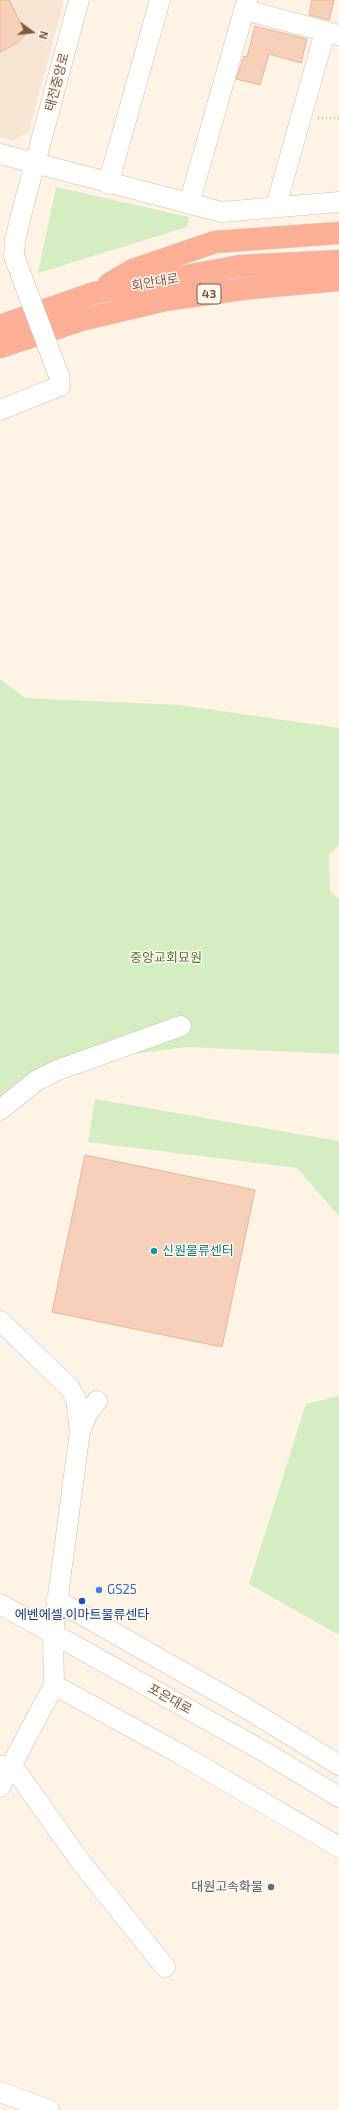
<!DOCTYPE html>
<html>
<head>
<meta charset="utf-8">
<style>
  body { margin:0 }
  #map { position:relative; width:339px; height:2110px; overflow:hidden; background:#fef3e4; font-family:"Exo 2",sans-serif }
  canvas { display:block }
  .north { position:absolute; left:12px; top:12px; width:40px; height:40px; -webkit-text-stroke:3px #fff7ec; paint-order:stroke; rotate:105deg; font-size:11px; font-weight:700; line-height:16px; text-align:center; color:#795847 }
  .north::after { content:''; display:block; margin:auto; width:14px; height:18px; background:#795847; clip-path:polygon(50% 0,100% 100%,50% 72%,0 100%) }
</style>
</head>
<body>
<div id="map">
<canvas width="339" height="2110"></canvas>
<div class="north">N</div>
</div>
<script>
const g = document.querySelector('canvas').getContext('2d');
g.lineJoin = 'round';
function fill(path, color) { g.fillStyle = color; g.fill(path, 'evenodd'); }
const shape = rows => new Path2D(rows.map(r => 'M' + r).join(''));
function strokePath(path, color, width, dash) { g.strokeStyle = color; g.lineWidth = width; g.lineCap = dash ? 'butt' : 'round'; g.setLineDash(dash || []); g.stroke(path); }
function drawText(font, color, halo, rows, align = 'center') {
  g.font = font + ' "Exo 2","Noto Sans KR",sans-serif'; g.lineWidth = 3; g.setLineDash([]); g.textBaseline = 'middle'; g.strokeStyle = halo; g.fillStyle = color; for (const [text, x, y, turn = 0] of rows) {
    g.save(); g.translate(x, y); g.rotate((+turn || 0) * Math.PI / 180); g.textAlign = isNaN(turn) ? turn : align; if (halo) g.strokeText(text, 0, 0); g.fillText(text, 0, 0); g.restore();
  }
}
fill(shape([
  [0,0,64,0,29,131,13,141,0,137]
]), '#f6e5d2');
fill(shape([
  [56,187,189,217,187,227,38,273],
  [0,679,25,698,179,705,339,728,339,844,329,855,330,891,339,899,339,1054,187,1047,124,1055,0,1101],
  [95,1099,339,1141,339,1216,297,1168,88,1142],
  [339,1396,339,1635,249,1584,306,1404]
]), '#d4edc1');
const building = shape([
  [0,0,9,0,26,34,17,43,0,52,0,0],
  [312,0,334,0,329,20,309,15,312,0],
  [255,26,307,39,301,63,269,54,260,85,236,79,244,56,247,57,255,26],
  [85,1155,255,1190,222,1347,52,1312,85,1155]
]);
fill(building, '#f6d0b9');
strokePath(building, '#eab598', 1);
const minor = shape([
  [245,10,339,35],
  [0,154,222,212,339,202],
  [108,184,160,0],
  [189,204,247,0],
  [276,206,325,32],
  [14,256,15,241,21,215,79,0],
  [0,410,60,386,59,376],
  [0,1110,36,1081,58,1070,181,1026],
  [0,1321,69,1387,76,1399,80,1431],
  [56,1600,244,1707,339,1765],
  [0,1604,263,1751,339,1797],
  [54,1685,182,1755,339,1847],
  [2,1766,12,1765,80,1861,165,1967],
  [0,1787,54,1685,53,1633,80,1431,87,1414,97,1401],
  [0,2092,49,2110]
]);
const highway = shape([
  [109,284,133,270,215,242,339,233],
  [0,326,94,293,240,266,339,261],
  [0,347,81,320,165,300,250,288,339,280]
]);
strokePath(minor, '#d3bcac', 21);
strokePath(highway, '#dcd4cf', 23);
strokePath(shape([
  [318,118,339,118]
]), '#dbb39c', 2.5, [1, 3]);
strokePath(minor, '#fff', 20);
strokePath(highway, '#fdaf96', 22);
const minorBridge = shape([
  [14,256,59,376]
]);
strokePath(minorBridge, '#d3bcac', 21, []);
strokePath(minorBridge, '#fff', 20);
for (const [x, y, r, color] of [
  [154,1251,4,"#0f9aa8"],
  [99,1590,4,"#3f7fe0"],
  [82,1601,4,"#1a4fb4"],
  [271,1887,4,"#5c6f8a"]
]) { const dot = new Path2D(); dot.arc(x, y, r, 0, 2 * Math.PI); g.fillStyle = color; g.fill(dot); strokePath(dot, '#fff7ec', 1.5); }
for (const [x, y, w] of [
  [209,294,24]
]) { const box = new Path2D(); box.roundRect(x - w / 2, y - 10, w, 20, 3); g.fillStyle = '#fff7ec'; g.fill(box); strokePath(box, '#795847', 1); }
drawText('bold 12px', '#795847', null, [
  ["43",209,294]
]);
drawText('13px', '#795847', '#fff7ec', [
  ["태전중앙로",57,82,-75],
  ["회안대로",155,282,-10],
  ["포은대로",170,1699,29]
]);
drawText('13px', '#4f7a3c', '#fff7ec', [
  ["중앙교회묘원",166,958]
]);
drawText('13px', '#0d838f', '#fff7ec', [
  ["신원물류센터",162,1251]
], 'left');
drawText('13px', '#366cbe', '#fff7ec', [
  ["GS25",107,1590]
], 'left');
drawText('13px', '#164399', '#fff7ec', [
  ["에벤에셀.이마트물류센타",82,1615]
]);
drawText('13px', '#4e5e75', '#fff7ec', [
  ["대원고속화물",263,1887]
], 'right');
</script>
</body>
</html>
